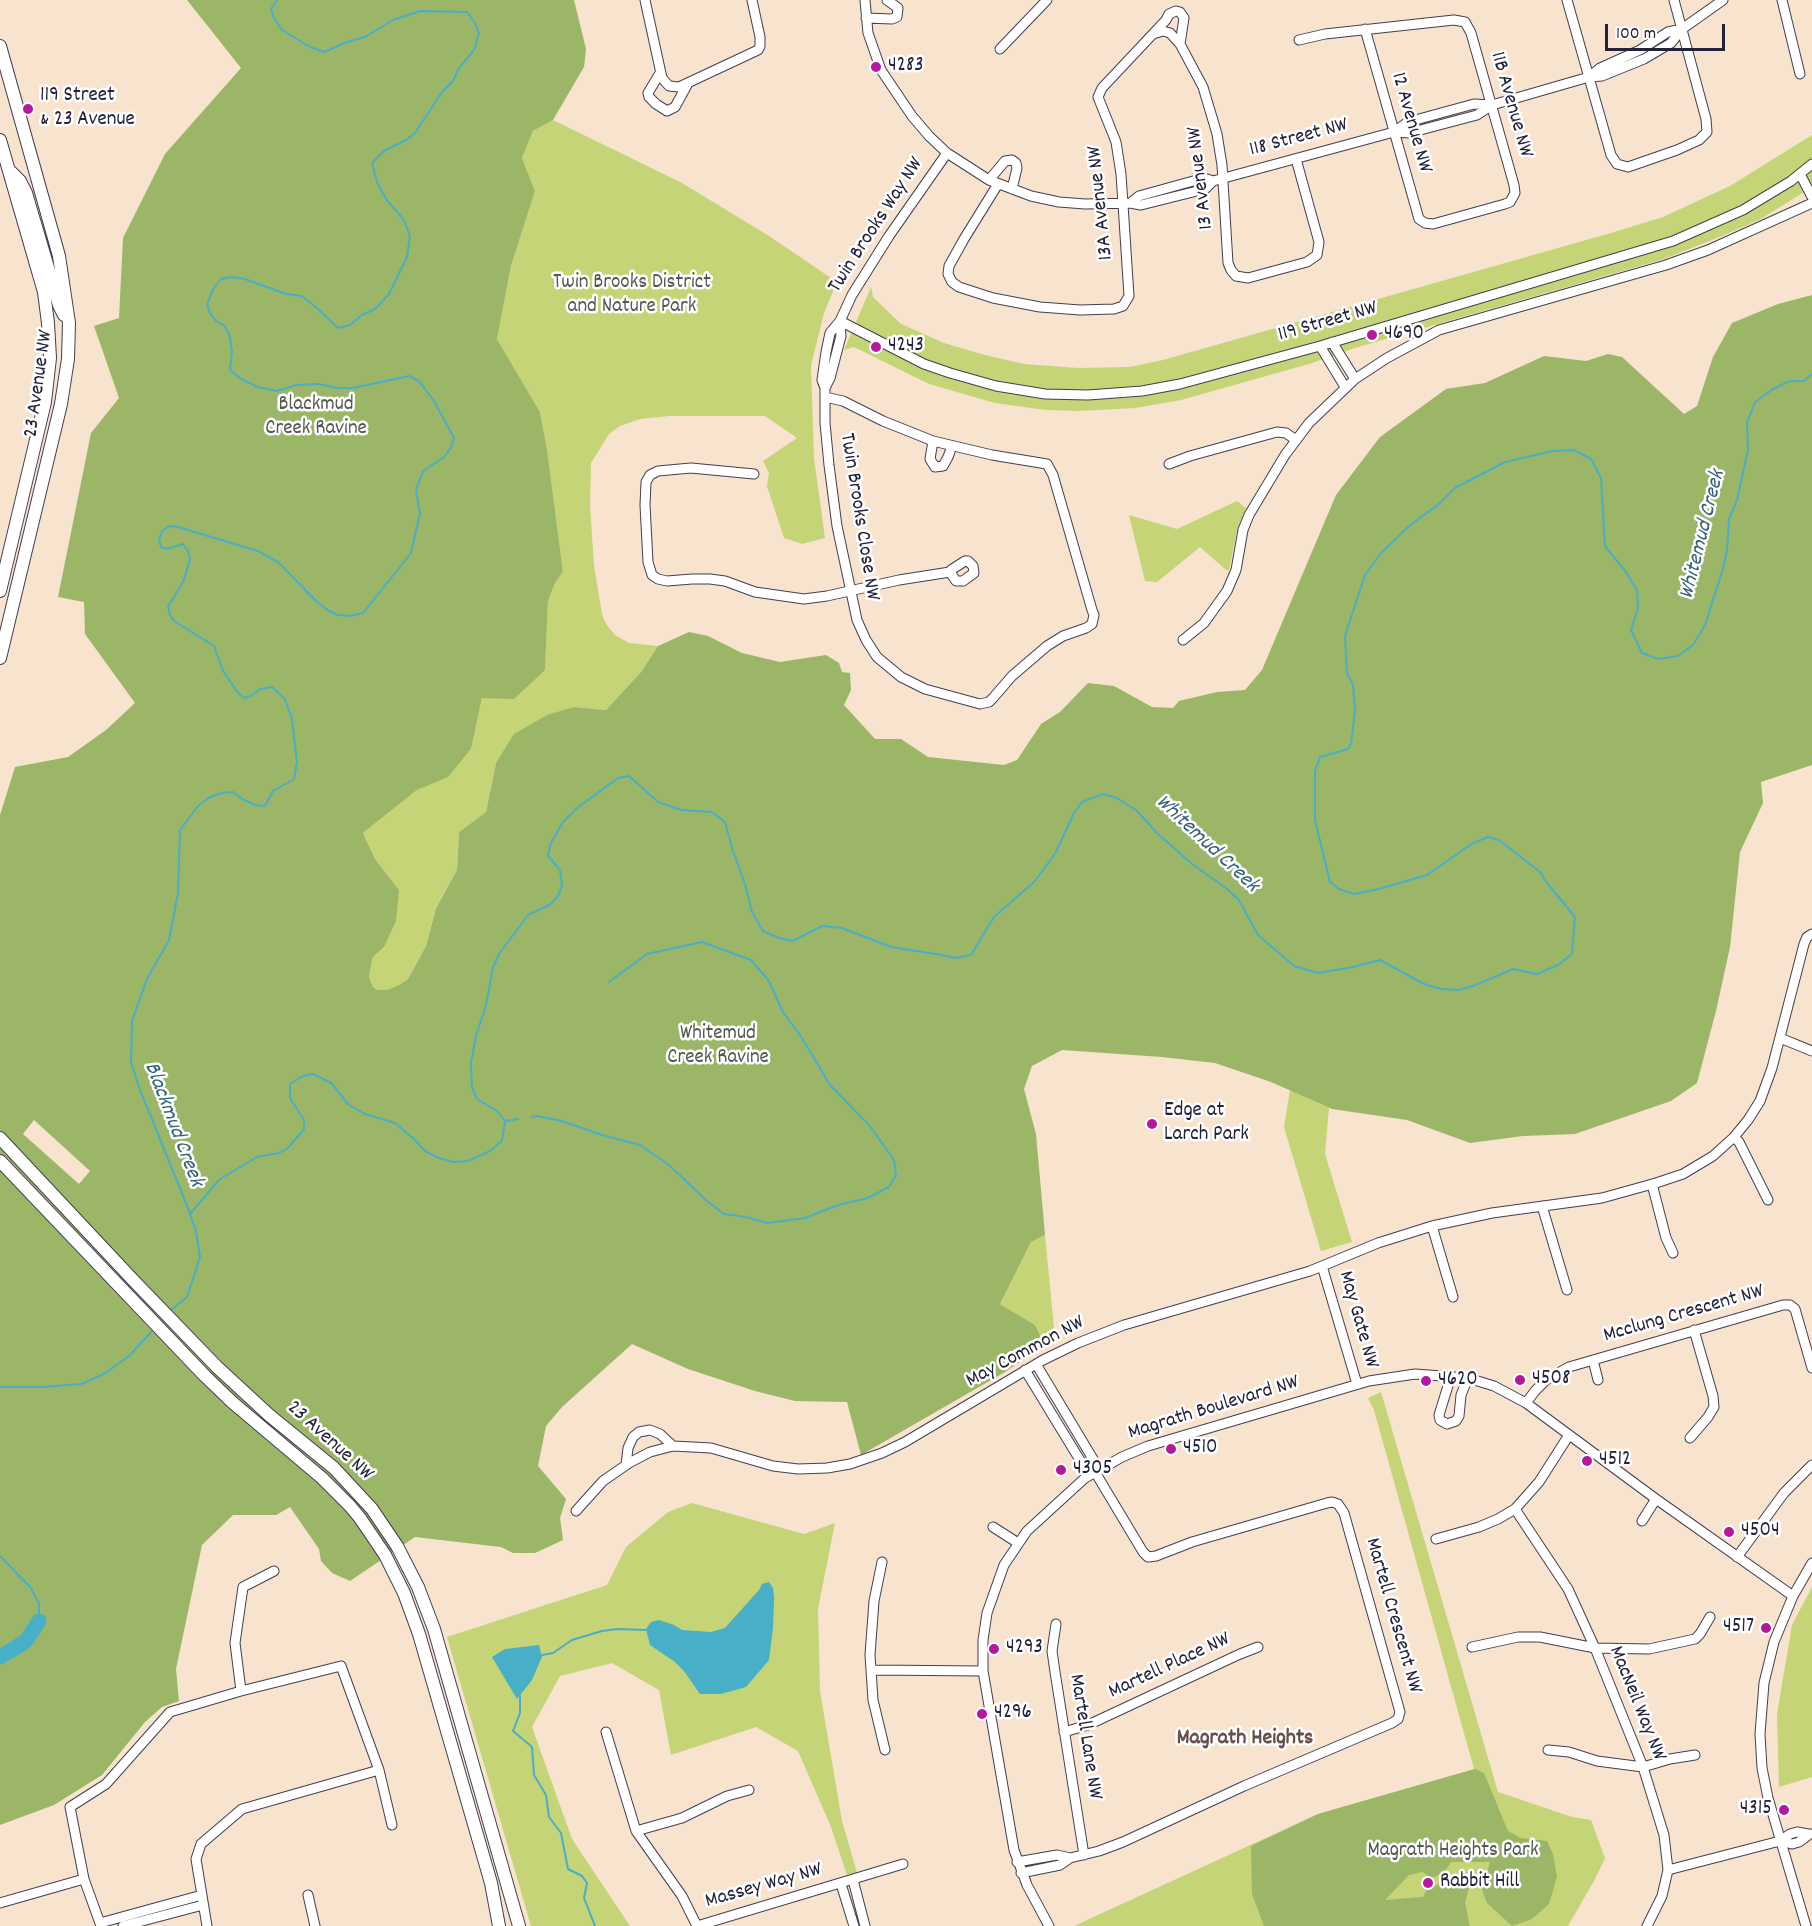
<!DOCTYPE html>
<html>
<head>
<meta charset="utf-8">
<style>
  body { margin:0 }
  #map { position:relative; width:1812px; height:1926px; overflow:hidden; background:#f7e3ce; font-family:Dekko,sans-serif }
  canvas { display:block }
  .scale { position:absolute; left:1605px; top:24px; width:120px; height:27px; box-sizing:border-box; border:3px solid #22223b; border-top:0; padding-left:8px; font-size:18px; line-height:21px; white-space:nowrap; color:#22223b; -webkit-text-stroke:4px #fff; paint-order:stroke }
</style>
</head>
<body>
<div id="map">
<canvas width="1812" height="1926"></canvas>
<div class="scale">100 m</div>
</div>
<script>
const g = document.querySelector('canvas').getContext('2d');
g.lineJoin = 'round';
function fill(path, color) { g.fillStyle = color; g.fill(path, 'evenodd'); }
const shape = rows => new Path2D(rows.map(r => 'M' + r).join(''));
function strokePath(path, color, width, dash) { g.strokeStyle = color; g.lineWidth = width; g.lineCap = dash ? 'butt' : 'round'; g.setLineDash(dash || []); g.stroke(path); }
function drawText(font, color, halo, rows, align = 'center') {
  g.font = font + ' Dekko,sans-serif'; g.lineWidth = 5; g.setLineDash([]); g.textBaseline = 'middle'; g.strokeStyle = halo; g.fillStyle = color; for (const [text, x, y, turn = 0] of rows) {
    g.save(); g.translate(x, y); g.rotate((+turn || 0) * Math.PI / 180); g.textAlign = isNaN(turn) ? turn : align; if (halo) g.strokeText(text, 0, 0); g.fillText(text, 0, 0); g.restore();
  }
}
fill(shape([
  [553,120,682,183,769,236,837,282,824,313,811,366,814,458,825,538,802,544,784,538,767,486,769,473,763,461,797,438,765,416,669,416,640,419,620,426,609,434,591,463,590,505,594,566,602,614,606,624,615,635,629,643,658,646,641,672,606,710,574,707,496,763,486,812,459,832,457,870,436,907,426,946,408,979,399,985,387,990,377,990,373,987,369,977,370,971,373,957,384,947,399,890,375,859,363,833,417,790,448,776,471,749,482,698,545,670,548,601,555,583,563,572,547,449,540,412,497,339,511,266,535,191,522,158,533,131],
  [1812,135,1812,187,1761,219,1722,236,1664,259,1358,347,1309,364,1181,400,1135,408,1078,411,1046,410,995,403,929,384,854,347,844,350,871,287,873,297,901,324,944,343,985,355,1024,364,1078,368,1130,367,1163,360,1611,233,1663,217,1730,186],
  [1237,501,1246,508,1237,530,1229,570,1226,570,1200,547,1157,582,1145,581,1129,515,1177,529],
  [1290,1090,1329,1108,1325,1154,1352,1242,1321,1251,1284,1127],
  [1045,1235,1055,1339,1045,1345,1035,1325,1000,1304,1031,1242],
  [1381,1392,1498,1792,1572,1817,1591,1820,1605,1858,1595,1879,1568,1926,1074,1926,1318,1814,1474,1769,1374,1410,1368,1398],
  [692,1503,804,1534,835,1523,818,1609,820,1691,842,1821,857,1873,847,1875,831,1827,798,1751,756,1727,671,1755,659,1690,612,1663,560,1676,532,1727,572,1839,630,1926,531,1926,447,1637,607,1585,626,1547,668,1512],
  [1812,1587,1812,1777,1779,1787,1777,1714,1792,1625]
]), '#c5d476');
fill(shape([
  [187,0,574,0,586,49,584,67,553,120,533,131,522,158,535,191,511,266,497,339,540,412,547,449,563,572,555,583,548,601,545,670,514,699,482,698,471,749,448,777,417,790,363,833,375,859,399,890,396,921,384,947,373,957,370,971,369,977,373,987,377,990,387,990,399,985,408,979,426,946,436,908,457,870,459,832,486,812,496,763,514,734,547,715,574,707,606,710,641,672,658,646,689,632,708,636,742,653,780,662,826,655,839,663,842,672,850,673,851,690,844,705,875,739,901,739,928,757,1004,765,1017,760,1041,724,1060,712,1088,683,1114,686,1152,707,1173,708,1179,701,1217,692,1245,690,1262,670,1336,495,1380,437,1446,389,1485,383,1544,356,1586,361,1608,354,1622,357,1684,414,1697,406,1713,357,1732,323,1778,304,1812,295,1812,765,1761,782,1763,803,1740,852,1730,947,1716,1011,1697,1083,1671,1101,1575,1134,1523,1136,1470,1143,1407,1120,1332,1109,1271,1082,1215,1063,1162,1057,1062,1050,1032,1066,1024,1089,1036,1134,1045,1235,1031,1242,1000,1304,1035,1325,1045,1345,1005,1372,861,1455,847,1402,795,1401,755,1391,688,1369,632,1344,562,1407,546,1426,538,1466,566,1499,560,1518,563,1540,535,1553,513,1553,501,1547,415,1537,350,1581,332,1573,321,1561,319,1549,290,1507,276,1515,233,1515,202,1545,176,1669,179,1701,162,1707,145,1722,102,1775,54,1805,0,1825,0,815,15,767,68,757,106,730,135,703,85,634,84,602,58,597,91,433,119,398,94,326,119,318,123,238,165,154,241,68],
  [34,1120,90,1171,79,1184,23,1134],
  [1475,1769,1484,1773,1508,1831,1521,1838,1547,1841,1553,1854,1557,1877,1549,1904,1532,1919,1512,1926,1487,1903,1482,1890,1490,1862,1451,1862,1444,1873,1431,1878,1423,1872,1409,1875,1385,1900,1423,1897,1427,1889,1465,1874,1469,1888,1465,1903,1470,1926,1264,1926,1252,1894,1251,1846,1318,1814]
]), '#9cb667');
fill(shape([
  [769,1582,773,1588,774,1598,773,1628,769,1660,746,1687,721,1694,700,1694,684,1671,675,1662,650,1645,646,1629,651,1622,659,1620,674,1625,682,1630,711,1632,725,1628,759,1590,762,1584],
  [539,1645,542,1657,532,1680,517,1699,492,1657,505,1649]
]), '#47afc6');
strokePath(shape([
  [532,1117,537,1116,562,1121,602,1135,640,1145,669,1165,707,1201,724,1214,746,1217,767,1223,805,1218,838,1205,868,1198,889,1187,896,1175,894,1160,869,1125,830,1085,802,1038,783,1012,769,981,751,960,702,942,647,954,609,982],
  [505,1121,518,1119],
  [190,1213,140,1090,131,1062,132,1021,147,979,169,940,178,893,180,830,198,806,208,798,221,793,233,792,242,799,255,805,265,806,273,791,294,779,297,762,292,719,285,699,272,687,260,689,251,696,244,698,238,693,223,671,214,646,174,621,170,615,168,607,184,580,190,559,188,551,183,544,167,549,161,547,159,541,162,531,170,526,178,527,258,551,278,562,317,602,329,611,338,615,351,616,363,613,411,553,420,513,416,490,423,471,444,457,450,449,454,438,434,401,419,381,409,376,353,388,337,388,319,384,296,385,277,391,258,387,241,379,230,370,232,352,230,337,225,326,216,321,210,313,207,304,213,289,221,279,231,277,245,279,286,294,302,296,318,309,338,328,350,325,362,315,375,309,389,294,407,257,410,236,404,220,386,199,377,182,372,163,384,151,406,140,415,133,442,92,453,81,459,68,474,50,479,33,475,23,467,12,420,11,393,20,365,37,344,43,325,52,310,47,282,30,274,18,271,9,277,0],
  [170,1311,187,1297,200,1257,196,1231,190,1214,220,1179,257,1157,279,1153,288,1148,304,1129,304,1120,290,1098,290,1084,303,1076,313,1074,331,1083,349,1105,365,1114,395,1123,414,1139,425,1151,439,1158,453,1162,468,1161,490,1151,502,1141,505,1121,497,1111,477,1099,472,1087,471,1063,476,1036,486,1005,493,967,499,954,528,915,551,904,558,896,562,886,560,870,548,856,550,845,563,822,577,808,618,778,629,776,658,802,681,810,712,812,725,822,733,851,745,884,752,912,763,931,779,938,793,941,822,926,842,928,891,947,942,955,955,958,971,955,994,917,1034,882,1044,869,1056,852,1074,813,1082,802,1103,794,1117,798,1136,810,1157,833,1192,864,1226,888,1239,900,1258,935,1294,966,1318,973,1353,967,1380,960,1424,984,1441,989,1459,990,1476,985,1513,969,1537,974,1558,965,1572,954,1575,917,1548,884,1540,872,1499,840,1488,837,1473,843,1427,875,1379,889,1354,894,1339,889,1330,882,1315,820,1315,771,1320,757,1348,749,1351,744,1355,711,1353,685,1347,673,1345,636,1365,575,1381,553,1408,527,1440,503,1455,488,1505,462,1553,451,1574,450,1591,459,1601,478,1605,546,1626,572,1637,590,1638,608,1631,630,1642,653,1658,659,1678,656,1693,645,1705,625,1722,572,1727,551,1729,519,1737,500,1748,450,1747,423,1755,402,1773,389,1790,381,1804,381,1812,374],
  [0,1387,42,1387,81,1384,104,1374,129,1356,154,1329],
  [0,1556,31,1588,39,1604,39,1621],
  [542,1655,553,1653,572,1640,602,1631,617,1629,646,1630],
  [520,1696,520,1713,513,1731,532,1747,534,1775,546,1795,549,1817,561,1833,568,1869,582,1876,587,1883,584,1898,595,1926]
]), '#47afc6', 2);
strokePath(shape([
  [0,1657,26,1641,39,1621]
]), '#47afc6', 15);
const minor = shape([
  [645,0,662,78,669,86,679,87,758,50,760,46,760,37,752,0],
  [865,0,868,33,881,70,912,116,929,136,947,153,989,180,1031,196,1059,202,1085,204,1130,203,1141,205,1205,189,1213,181,1394,132,1409,133,1477,115,1492,105,1589,77,1602,76,1644,59,1671,43,1682,29,1723,0],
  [1567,0,1611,155,1617,164,1628,167,1677,150,1699,140,1707,132,1706,119,1674,0],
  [1782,0,1800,74],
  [866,18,892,19,897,17,898,8,887,0],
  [1153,34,1163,31,1170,33,1180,44],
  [1299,40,1325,34,1454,20,1465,22,1471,33,1514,185,1515,193,1510,202,1505,204,1433,224,1425,223,1419,219,1365,29],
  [1000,49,1047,0],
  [660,73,648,93,649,97,656,104,667,111,675,107,687,85],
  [1589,77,1600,68,1640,50,1668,32,1682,29],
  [1394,132,1408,122,1474,104,1492,105],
  [1800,174,1812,197],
  [989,180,1005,161,1012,160,1016,163,1017,168,1012,189],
  [998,184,964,239,949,266,948,274,952,282,959,287,993,298,1040,307,1080,310,1114,309,1123,306,1129,296,1121,174,1116,142,1098,97,1102,88,1166,20,1169,14,1176,11,1180,12,1184,18,1180,44,1203,87,1217,134,1222,165,1228,263,1231,270,1236,276,1248,278,1307,262,1317,255,1319,242,1296,159],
  [1130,203,1139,196,1204,178,1213,181],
  [840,321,924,364,950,373,996,386,1045,394,1088,395,1142,391,1180,384,1320,346,1673,241,1743,210,1791,181,1812,164],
  [1332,342,1355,379],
  [1320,346,1345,387],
  [825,388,830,378,841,336,840,321],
  [825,397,843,401,883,421,933,441,992,455,1047,464,1053,475,1092,610,1094,615,1092,624,1086,628,1063,636,1047,646,1012,676,993,698,989,702,980,704,925,689,901,677,877,657,866,640,857,620,837,526,829,465,825,423,825,388,822,380,826,352,830,333,840,321,852,295,889,236,947,153],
  [933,441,930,459,935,467,943,466,948,457,952,446],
  [1169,464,1190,456,1277,432,1286,433,1296,440],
  [754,474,691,468,658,471,650,475,646,482,645,505,648,562,652,575,658,579,667,581,692,579,710,579,725,581,755,592,804,599,827,596,899,580,950,572],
  [965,561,968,561,973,566,974,573,963,581,956,581,952,575,951,570,965,561],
  [1183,640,1204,623,1227,591,1236,570,1243,530,1249,515,1285,455,1309,423,1355,379,1387,358,1439,330,1666,265,1708,250,1812,203],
  [1780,1038,1812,1051],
  [1734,1137,1739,1142,1768,1200],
  [1652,1184,1666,1238,1673,1253],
  [1542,1206,1567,1290],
  [1432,1226,1453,1297],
  [1322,1266,1357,1384],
  [1593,1360,1598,1380],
  [1036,1364,1099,1469],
  [1025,1370,1089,1475],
  [1451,1376,1439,1415,1440,1420,1447,1424,1456,1421,1459,1416,1461,1395,1468,1378],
  [1526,1403,1535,1391,1546,1380,1569,1367,1783,1305,1790,1305,1795,1309,1812,1368],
  [1690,1438,1708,1417,1714,1407,1713,1396,1694,1330],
  [626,1465,628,1448,633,1437,639,1432,650,1430,660,1434,673,1446],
  [1515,1509,1568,1589,1595,1648,1643,1767,1664,1835,1668,1870,1662,1896,1647,1926],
  [576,1511,603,1481,629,1463,650,1452,673,1446,711,1448,773,1466,798,1469,827,1468,850,1464,882,1453,905,1442,1043,1360,1078,1343,1124,1325,1310,1271,1378,1243,1432,1226,1492,1213,1602,1198,1656,1183,1683,1174,1713,1156,1734,1137,1748,1120,1760,1101,1772,1068,1804,944,1807,937,1812,934],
  [1642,1521,1656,1499],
  [993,1527,1018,1543],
  [1436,1539,1479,1527,1498,1519,1515,1509,1539,1482,1569,1435],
  [1737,1557,1784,1493,1812,1465],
  [882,1562,874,1601,870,1655,873,1700,885,1750],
  [1056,1624,1052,1651,1055,1672,1084,1855],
  [1472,1647,1518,1637,1540,1637,1595,1648,1649,1649,1695,1639,1700,1634,1710,1617],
  [872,1670,983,1671],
  [241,1691,235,1643,243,1587,274,1571],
  [606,1732,636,1831,682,1896,697,1926],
  [1064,1732,1088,1725,1240,1654,1258,1647],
  [1548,1750,1569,1752,1597,1761,1643,1767,1670,1759,1695,1755],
  [636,1831,682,1818,727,1796,749,1790],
  [1780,1841,1792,1844,1799,1842,1810,1834],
  [1017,1862,1057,1855,1070,1858],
  [1668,1870,1780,1841,1790,1834,1797,1832,1808,1834],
  [1021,1873,1060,1865,1070,1858,1099,1851,1123,1842,1244,1786,1392,1723,1398,1719,1400,1712,1344,1513,1338,1504,1332,1502,1327,1503,1192,1542,1156,1556,1148,1557,1143,1552,1095,1472],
  [853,1880,865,1926],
  [841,1884,854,1926],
  [308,1895,315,1926],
  [0,1903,84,1879],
  [100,1923,202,1895],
  [101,1926,84,1879,70,1807,106,1784,170,1712,241,1691,341,1666,379,1770,392,1825],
  [123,1926,203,1905],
  [207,1926,196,1859,201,1844,242,1809,379,1770],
  [697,1926,903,1864],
  [1049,1926,1027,1885,1014,1850,983,1671,983,1640,987,1613,1004,1565,1027,1531,1085,1478,1122,1457,1148,1446,1369,1381,1415,1374,1468,1378,1494,1386,1526,1403,1656,1499,1793,1596],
  [1806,1926,1768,1798,1762,1768,1760,1734,1764,1683,1774,1642,1793,1596,1812,1563]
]);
const major = shape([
  [0,46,59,256,69,323,68,359,61,404,0,658],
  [0,140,44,292,48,323,50,358,45,402,0,591],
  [11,172,20,181,26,193,59,305,64,315],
  [0,1138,134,1281,217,1367,269,1415,334,1468,372,1509,397,1546,418,1587,434,1629,519,1926],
  [0,1161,205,1376,232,1402,322,1478,350,1506,360,1518,385,1555,404,1593,419,1634,491,1883,499,1926]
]);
strokePath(minor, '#423f51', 11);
strokePath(major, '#423f51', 14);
strokePath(minor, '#fff', 9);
strokePath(major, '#fff', 12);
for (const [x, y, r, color] of [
  [876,67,6,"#b5179e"],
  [28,109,6,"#b5179e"],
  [1372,335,6,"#b5179e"],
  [876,347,6,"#b5179e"],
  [1152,1124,6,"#b5179e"],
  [1520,1380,6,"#b5179e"],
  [1426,1381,6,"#b5179e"],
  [1171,1449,6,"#b5179e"],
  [1587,1461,6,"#b5179e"],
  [1061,1470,6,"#b5179e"],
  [1729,1532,6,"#b5179e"],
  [1766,1628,6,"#b5179e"],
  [994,1649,6,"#b5179e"],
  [982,1714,6,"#b5179e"],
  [1784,1810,6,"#b5179e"],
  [1428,1883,6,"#b5179e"]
]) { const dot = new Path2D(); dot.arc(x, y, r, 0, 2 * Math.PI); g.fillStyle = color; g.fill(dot); strokePath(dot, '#fff', 2); }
drawText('21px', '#22223b', '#fff', [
  ["4283",888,67],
  ["119 Street",40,97],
  ["& 23 Avenue",40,121],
  ["4690",1384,335],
  ["4243",888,347],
  ["Edge at",1164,1112],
  ["Larch Park",1164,1136],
  ["4508",1532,1380],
  ["4620",1438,1381],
  ["4510",1183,1449],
  ["4512",1599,1461],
  ["4305",1073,1470],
  ["4504",1741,1532],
  ["4517",1754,1628,"right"],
  ["4293",1006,1649],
  ["4296",994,1714],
  ["4315",1772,1810,"right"],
  ["Rabbit Hill",1440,1883]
], 'left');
drawText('21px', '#22223b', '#fff', [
  ["11B Avenue NW",1510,105,74],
  ["12 Avenue NW",1410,123,74],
  ["118 Street NW",1299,139,-15],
  ["13 Avenue NW",1202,178,-97],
  ["13A Avenue NW",1102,203,-96],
  ["Twin Brooks Way NW",877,226,-57],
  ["119 Street NW",1328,323,-16],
  ["23 Avenue NW",40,384,-82],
  ["Twin Brooks Close NW",858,517,81],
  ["Mcclung Crescent NW",1684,1315,-16],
  ["May Gate NW",1357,1320,74],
  ["May Common NW",1026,1353,-28],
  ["Magrath Boulevard NW",1214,1409,-17],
  ["23 Avenue NW",329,1442,42],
  ["Martell Crescent NW",1392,1616,74],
  ["Martell Place NW",1170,1667,-25],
  ["MacNeil Way NW",1636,1704,68],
  ["Martell Lane NW",1084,1737,81],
  ["Massey Way NW",764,1887,-16]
]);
drawText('21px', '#53574d', '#fff', [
  ["Twin Brooks District",632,284],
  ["and Nature Park",632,308],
  ["Blackmud",316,406],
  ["Creek Ravine",316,430],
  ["Whitemud",718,1035],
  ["Creek Ravine",718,1059],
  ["Magrath Heights Park",1453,1852]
]);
drawText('italic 22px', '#33617a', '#fff', [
  ["Whitemud Creek",1704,535,-76],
  ["Whitemud Creek",1206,845,43],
  ["Blackmud Creek",172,1125,69]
]);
drawText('bold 22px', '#68504f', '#fff', [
  ["Magrath Heights",1245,1740]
]);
</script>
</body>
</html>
